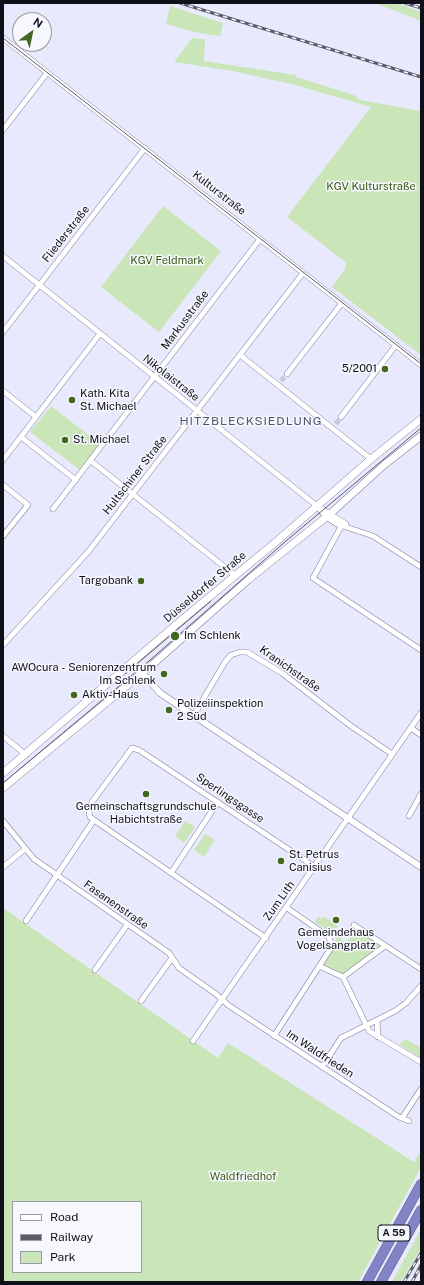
<!DOCTYPE html>
<html>
<head>
<meta charset="utf-8">
<style>
  body { margin:0 }
  #map { position:relative; width:424px; height:1285px; overflow:hidden; background:#e8e9fd; font-family:"Public Sans",sans-serif }
  canvas { display:block }
  .frame { position:absolute; inset:0; border:4px solid #10101b; pointer-events:none }
  .legend { position:absolute; left:12px; top:1201px; width:130px; height:72px; box-sizing:border-box; background:#f7f8fe; border:1px solid #9b9ba3; margin:0; padding:5px 7px; list-style:none; font-size:12px; color:#10101b }
  .legend li { display:flex; align-items:center; gap:8px; height:20px }
  .legend b { width:20px; border:1px solid #9b9ba3 }
  .north { position:absolute; left:12px; top:12px; width:40px; height:40px; box-sizing:border-box; background:#f7f8fe; border:1px solid #9b9ba3; border-radius:50%; rotate:33deg; font-size:11px; font-weight:700; line-height:16px; text-align:center; color:#10101b }
  .north::after { content:''; display:block; margin:auto; width:14px; height:18px; background:#426721; clip-path:polygon(50% 0,100% 100%,50% 72%,0 100%) }
</style>
</head>
<body>
<div id="map">
<canvas width="424" height="1285"></canvas>
<div class="frame"></div>
<ul class="legend">
<li><b style="height:5px;background:#fff"></b>Road</li>
<li><b style="height:5px;background:#5a5a69"></b>Railway</li>
<li><b style="height:11px;background:#cae6b8"></b>Park</li>
</ul>
<div class="north">N</div>
</div>
<script>
const g = document.querySelector('canvas').getContext('2d');
g.lineJoin = 'round';
function fill(path, color) { g.fillStyle = color; g.fill(path, 'evenodd'); }
const shape = rows => new Path2D(rows.map(r => 'M' + r).join(''));
function strokePath(path, color, width, dash) { g.strokeStyle = color; g.lineWidth = width; g.lineCap = dash ? 'butt' : 'round'; g.setLineDash(dash || []); g.stroke(path); }
function drawText(font, color, halo, rows, align = 'center') {
  g.font = font + ' "Public Sans",sans-serif'; g.lineWidth = 3; g.setLineDash([]); g.textBaseline = 'middle'; g.strokeStyle = halo; g.fillStyle = color; for (const [text, x, y, turn = 0] of rows) {
    g.save(); g.translate(x, y); g.rotate((+turn || 0) * Math.PI / 180); g.textAlign = isNaN(turn) ? turn : align; if (halo) g.strokeText(text, 0, 0); g.fillText(text, 0, 0); g.restore();
  }
}
fill(shape([
  [375,3,397,3,421,12,421,21],
  [170,6,223,23,220,36,199,33,166,24],
  [192,38,205,39,204,61,296,75,296,77,354,95,360,100,421,111,421,355,332,287,345,269,346,264,344,261,287,217,371,107,295,85,233,71,174,62],
  [163,206,221,251,159,332,101,287],
  [51,406,100,444,80,470,30,432],
  [185,821,195,827,184,843,175,836],
  [205,834,215,840,204,857,194,850],
  [3,908,218,1058,228,1043,414,1162,421,1151,421,1167,358,1282,3,1282],
  [13,1202,141,1202,141,1272,13,1272],
  [323,916,338,926,336,929,344,934,341,939,346,943,356,928,380,946,344,974,340,974,324,967,324,964,336,946,336,941,335,935,315,922,318,917,322,919],
  [406,1039,421,1048,421,1058,399,1044],
  [421,1229,421,1248,401,1282,392,1282]
]), '#cae6b8');
strokePath(shape([
  [281,381,287,374],
  [336,424,341,417]
]), '#c8c8db', 5, [5, 2.5]);
const minor = shape([
  [3,38,421,365],
  [3,130,47,73],
  [3,256,317,506,326,517,337,524,373,536,421,567],
  [3,332,145,148],
  [240,355,371,459],
  [287,374,342,303],
  [3,391,36,417],
  [341,417,396,345],
  [21,437,76,480],
  [3,460,99,335],
  [91,461,236,576],
  [3,485,28,505,3,536],
  [320,508,346,524],
  [53,509,260,239],
  [343,523,313,578,421,650],
  [3,645,88,552,303,273],
  [194,715,225,662,231,655,240,652,247,652,282,673,351,726,392,754],
  [411,728,421,735],
  [3,736,26,755],
  [409,816,421,794],
  [3,821,34,859,169,953,179,968,216,994,228,1005,399,1117,409,1121],
  [3,867,25,849],
  [171,873,218,802],
  [26,921,94,820],
  [354,925,421,969],
  [266,938,94,820,90,817,89,813,92,802,132,748,139,750,315,867],
  [319,966,343,977,385,946],
  [95,970,127,925],
  [343,977,369,1031,421,1062],
  [141,1001,172,958],
  [377,1020,378,1037],
  [274,1036,331,948,331,944,329,937,287,908],
  [193,1041,421,713],
  [322,1067,341,1038,395,1011,406,1003,421,986],
  [402,1118,421,1089]
]);
const tertiary = shape([
  [133,662,160,693,421,867]
]);
const secondary = shape([
  [3,773,178,623,277,541,371,459,421,419],
  [3,788,152,665,248,580,330,514,384,465,421,436]
]);
const motorway = shape([
  [367,1282,421,1184],
  [381,1282,421,1210]
]);
strokePath(minor, '#7d7e9c', 6);
strokePath(tertiary, '#7d7e9c', 7);
strokePath(secondary, '#7d7e9c', 8);
strokePath(motorway, '#5b5b8b', 10);
strokePath(minor, '#fff', 5);
strokePath(tertiary, '#fff', 6);
strokePath(secondary, '#fff', 7);
strokePath(motorway, '#8383c7', 9);
strokePath(shape([
  [3,38,421,364],
  [125,674,211,601],
  [3,783,149,661,286,541,421,428]
]), '#5a5a69', 1);
const rail = shape([
  [180,3,421,77],
  [405,3,421,8],
  [404,1282,421,1253],
  [412,1282,421,1265]
]);
strokePath(rail, '#5a5a69', 3);
strokePath(rail, '#f7f8fe', 1.5, [4.5]);
for (const [x, y, r, color] of [
  [385,369,4,"#426721"],
  [72,400,4,"#426721"],
  [65,440,4,"#426721"],
  [141,581,4,"#426721"],
  [175,636,5,"#426721"],
  [164,674,4,"#426721"],
  [74,695,4,"#426721"],
  [169,710,4,"#426721"],
  [146,794,4,"#426721"],
  [281,861,4,"#426721"],
  [336,920,4,"#426721"]
]) { const dot = new Path2D(); dot.arc(x, y, r, 0, 2 * Math.PI); g.fillStyle = color; g.fill(dot); strokePath(dot, '#f7f8fe', 1.5); }
for (const [x, y, w] of [
  [394,1233,32]
]) { const box = new Path2D(); box.roundRect(x - w / 2, y - 8, w, 16, 3); g.fillStyle = '#f7f8fe'; g.fill(box); strokePath(box, '#10101b', 1); }
drawText('bold 10px', '#10101b', null, [
  ["A 59",394,1233]
]);
drawText('11px', '#365a13', '#f7f8fe', [
  ["KGV Kulturstraße",371,187],
  ["KGV Feldmark",167,261],
  ["Waldfriedhof",243,1177]
]);
drawText('11px', '#10101b', '#f7f8fe', [
  ["Kulturstraße",219,193,38],
  ["Fliederstraße",66,234,-52],
  ["Markusstraße",185,320,-53],
  ["Nikolaistraße",171,378,38],
  ["Hultschiner Straße",135,475,-52],
  ["Düsseldorfer Straße",205,587,-40],
  ["Kranichstraße",290,669,35],
  ["Sperlingsgasse",230,798,34],
  ["Zum Lith",279,901,-55],
  ["Fasanenstraße",116,905,35],
  ["Im Waldfrieden",320,1054,33]
]);
drawText('11px', '#10101b', '#f7f8fe', [
  ["5/2001",377,369,"right"],
  ["Kath. Kita",80,394],
  ["St. Michael",80,407],
  ["St. Michael",73,440],
  ["Targobank",133,581,"right"],
  ["Im Schlenk",184,636],
  ["AWOcura - Seniorenzentrum",156,668,"right"],
  ["Im Schlenk",156,681,"right"],
  ["Aktiv-Haus",82,695],
  ["Polizeiinspektion",177,704],
  ["2 Süd",177,717],
  ["Gemeinschaftsgrundschule",146,807,"center"],
  ["Habichtstraße",146,820,"center"],
  ["St. Petrus",289,855],
  ["Canisius",289,868],
  ["Gemeindehaus",336,933,"center"],
  ["Vogelsangplatz",336,946,"center"]
], 'left');
g.letterSpacing = '1px';
drawText('12px', '#53546f', '#f7f8fe', [
  ["HITZBLECKSIEDLUNG",251,421]
]);
g.letterSpacing = '0px';
</script>
</body>
</html>
